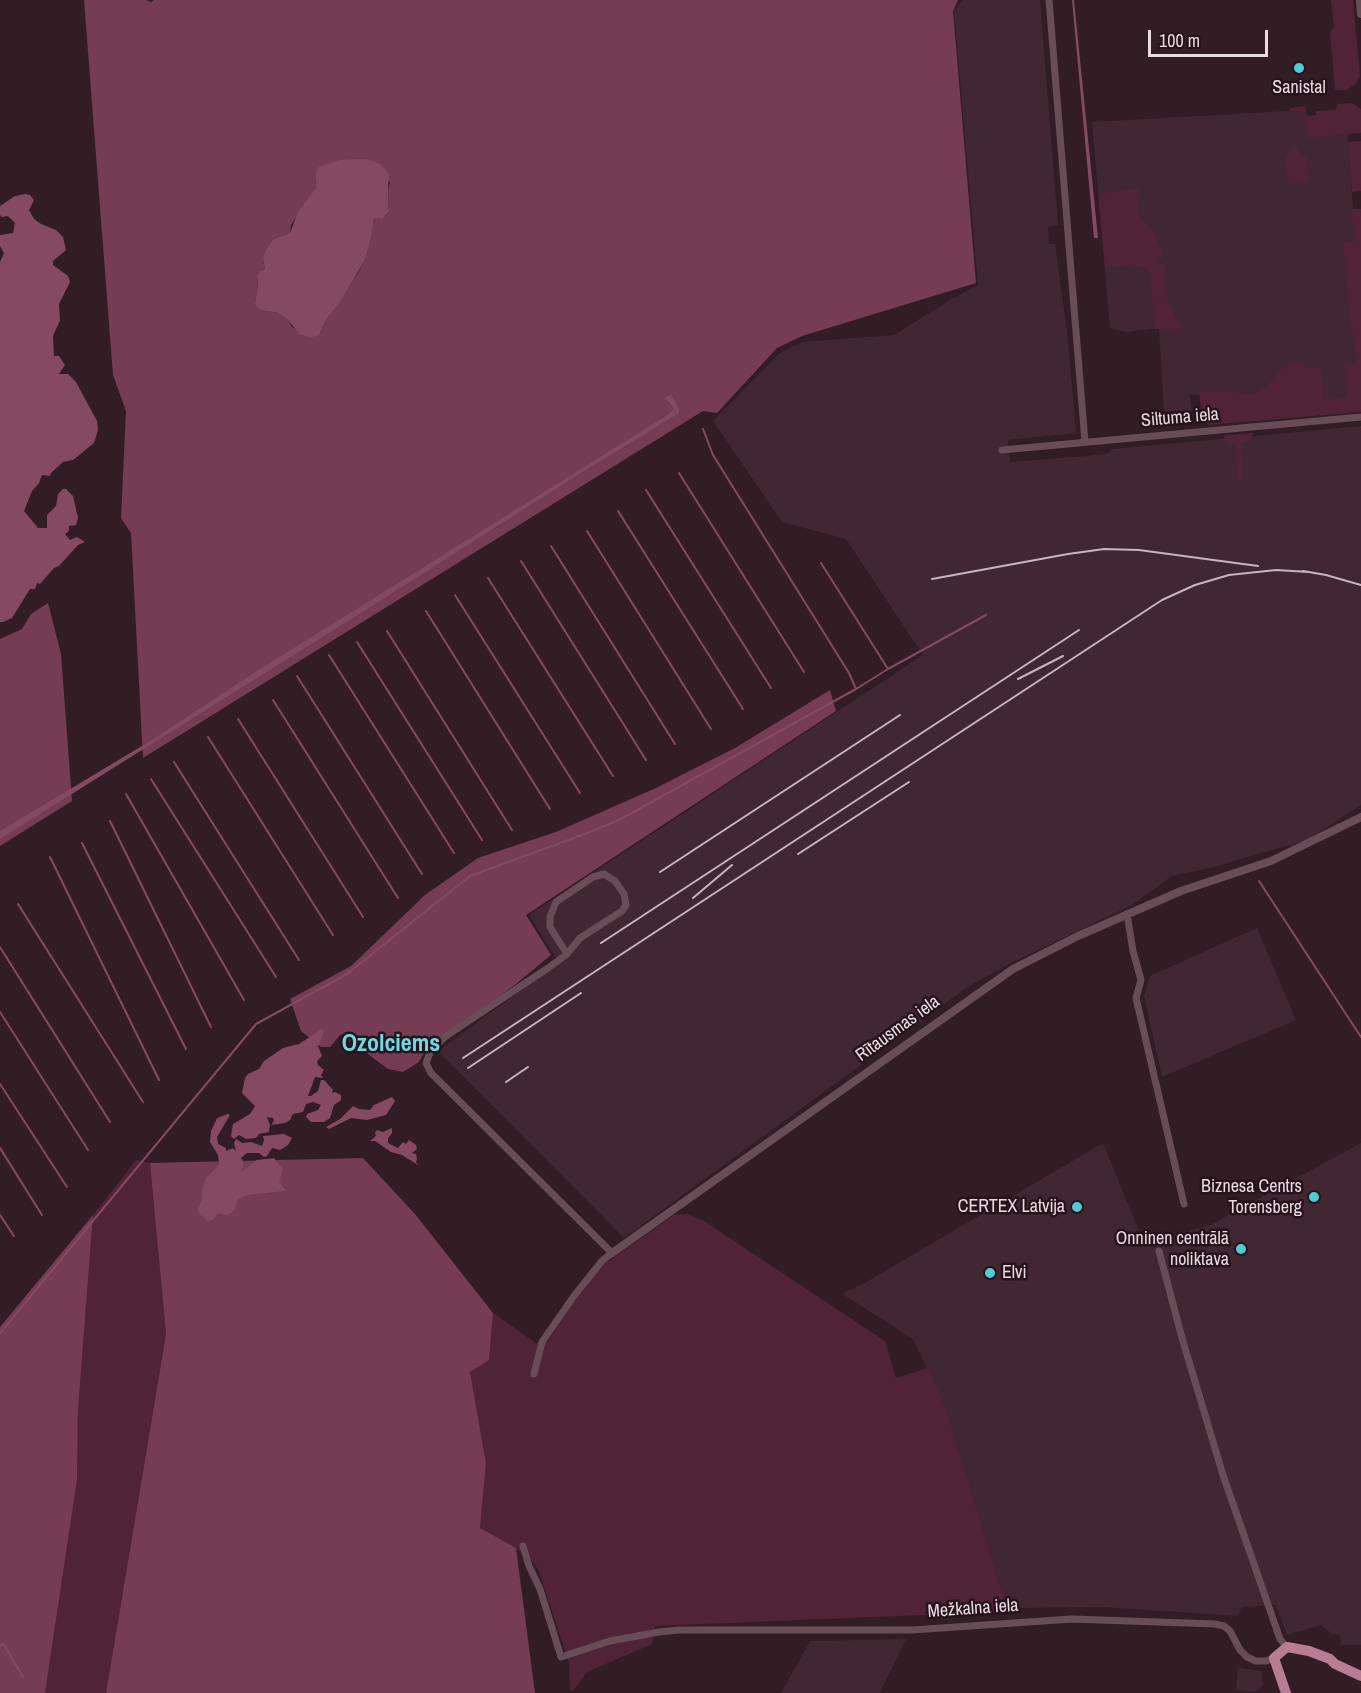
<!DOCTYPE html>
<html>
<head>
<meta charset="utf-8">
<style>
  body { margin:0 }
  #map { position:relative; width:1361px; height:1693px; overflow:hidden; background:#321d25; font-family:"Archivo Narrow",sans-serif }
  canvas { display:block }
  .scale { position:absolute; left:1148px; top:30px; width:120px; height:27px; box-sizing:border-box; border:3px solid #e9dadf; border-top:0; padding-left:8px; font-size:18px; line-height:21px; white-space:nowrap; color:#e9dadf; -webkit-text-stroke:4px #27131b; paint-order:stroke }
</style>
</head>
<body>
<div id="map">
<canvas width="1361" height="1693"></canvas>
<div class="scale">100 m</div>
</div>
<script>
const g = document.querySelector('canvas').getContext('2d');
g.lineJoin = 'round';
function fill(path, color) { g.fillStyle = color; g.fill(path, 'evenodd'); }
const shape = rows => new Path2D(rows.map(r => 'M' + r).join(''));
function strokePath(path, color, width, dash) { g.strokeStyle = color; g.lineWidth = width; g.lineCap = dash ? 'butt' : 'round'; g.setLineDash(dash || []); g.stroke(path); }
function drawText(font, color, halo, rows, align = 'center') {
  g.font = font + ' "Archivo Narrow",sans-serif'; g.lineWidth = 5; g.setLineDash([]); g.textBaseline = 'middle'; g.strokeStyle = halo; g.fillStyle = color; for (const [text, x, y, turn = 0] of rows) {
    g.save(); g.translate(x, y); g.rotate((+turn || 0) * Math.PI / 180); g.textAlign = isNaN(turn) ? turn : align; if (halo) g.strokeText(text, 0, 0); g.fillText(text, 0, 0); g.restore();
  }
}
fill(shape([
  [962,0,1040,0,1058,225,1048,227,1049,244,1055,244,1067,331,1076,433,1008,440,1010,462,1087,456,1107,454,1112,449,1361,426,1361,805,1307,840,1210,868,1172,876,1132,905,1009,964,969,986,624,1238,438,1051,559,963,529,915,923,655,846,539,782,522,713,421,780,353,802,342,894,335,950,300,978,285,954,11],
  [1306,110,1307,118,1346,115,1359,286,1361,401,1220,412,1218,394,1190,395,1192,412,1164,411,1159,328,1125,332,1110,328,1092,122],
  [1257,928,1296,1020,1162,1077,1144,996,1150,976],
  [1103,1143,1144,1243,1210,1225,1361,1143,1361,1645,1341,1645,1340,1635,1332,1634,1321,1625,1287,1635,1276,1605,1242,1607,1237,1616,1104,1607,1014,1608,1006,1604,947,1410,913,1339,844,1295,845,1292,863,1284],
  [906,1639,880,1693,781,1693,810,1641],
  [1238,1668,1262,1671,1263,1686,1255,1692,1236,1690]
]), '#412731');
fill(shape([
  [1331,0,1353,0,1360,75,1356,84,1347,90,1337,90,1335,89,1330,32,1334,27],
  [1352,103,1361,109,1361,133,1307,138,1303,111,1289,111,1290,108,1305,106,1307,116,1316,115,1316,111,1336,110,1337,104],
  [1361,141,1361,191,1352,192,1348,142],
  [1297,146,1300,157,1307,156,1309,180,1307,183,1288,184,1285,159,1289,150],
  [1141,189,1138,208,1140,217,1153,232,1160,245,1164,258,1158,258,1158,264,1165,263,1168,301,1182,329,1155,329,1150,274,1146,269,1135,265,1105,267,1098,193],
  [1351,209,1361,209,1361,412,1208,425,1202,418,1199,392,1234,391,1249,395,1257,392,1265,388,1281,369,1292,363,1305,364,1306,368,1321,367,1324,400,1347,397,1344,365,1356,364,1353,335,1351,332,1343,242,1354,241],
  [1253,433,1252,440,1241,444,1244,480,1238,481,1235,445,1227,444,1223,439,1225,435],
  [136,1160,150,1163,166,1334,106,1693,45,1693,77,1480,78,1410,93,1215],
  [687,1214,704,1221,885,1341,896,1378,928,1368,947,1410,1006,1604,995,1612,655,1626,652,1644,587,1672,573,1691,570,1690,569,1663,539,1571,529,1557,480,1528,486,1463,470,1372,489,1359,493,1313,536,1343,547,1343,574,1302,603,1265,674,1215]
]), '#512336');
fill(shape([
  [84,0,146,0,151,2,154,0,958,0,953,11,976,283,802,336,777,348,717,413,703,411,143,758,131,533,121,518,126,411,113,375],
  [367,160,379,163,390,183,388,190,389,212,387,215,381,219,374,217,372,235,365,260,358,273,326,320,320,333,317,335,307,336,292,327,288,320,278,313,261,310,255,303,258,284,257,277,259,271,265,269,263,260,273,239,290,233,291,225,316,188,315,174],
  [48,603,61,654,72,801,0,846,0,639,22,629,31,614],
  [830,690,836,711,526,915,551,955,516,984,425,1051,419,1062,403,1072,388,1069,341,1034,330,1047,321,1047,301,1031,290,999,351,966,425,895,478,858,556,832,656,788,735,748],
  [363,1158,415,1214,493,1313,489,1360,470,1372,486,1463,480,1528,516,1548,535,1693,106,1693,166,1334,150,1163],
  [93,1215,78,1410,77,1480,45,1693,0,1693,0,1327]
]), '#763c53');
fill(shape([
  [1072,0,1074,0,1098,238,1094,238],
  [365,159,379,163,389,174,388,190,389,212,382,219,374,218,372,235,365,260,341,300,326,320,319,335,312,337,300,335,288,320,278,313,261,310,257,307,255,303,258,284,257,277,259,271,265,269,263,260,265,252,273,239,290,233,298,212,316,188,315,174,319,167,340,160],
  [25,194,30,195,34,200,29,210,34,219,41,224,56,230,63,237,66,250,53,261,53,265,68,276,70,282,59,304,60,320,53,336,54,356,59,356,65,365,59,374,68,374,76,382,97,421,98,430,94,443,73,460,63,462,51,473,50,476,42,475,39,483,32,491,24,511,38,528,47,528,47,515,56,506,58,494,63,489,66,489,73,496,78,518,76,525,69,526,69,531,65,534,70,540,77,537,85,542,78,545,59,566,54,568,40,584,37,583,35,589,30,589,12,618,3,622,0,622,0,262,4,253,0,246,0,235,13,233,15,223,8,216,2,217,0,215,0,206,15,196],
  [671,394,679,409,679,413,576,476,383,599,0,839,0,831,152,740,249,676,666,416,674,409,669,401,663,399],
  [322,1029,324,1032,318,1046,322,1056,317,1061,318,1065,324,1070,321,1075,323,1078,315,1077,308,1096,311,1096,318,1091,321,1080,324,1080,333,1090,332,1093,335,1092,341,1095,341,1100,334,1105,330,1118,324,1122,311,1122,306,1117,307,1114,318,1110,321,1105,313,1102,306,1104,303,1112,293,1114,290,1120,285,1123,271,1125,274,1121,273,1118,267,1117,270,1125,269,1132,259,1134,256,1138,246,1139,239,1135,234,1139,231,1136,233,1124,250,1114,255,1106,242,1093,245,1078,248,1074,259,1069,264,1061,283,1048,299,1044],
  [392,1097,395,1101,386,1115,367,1120,351,1118,329,1129,326,1127,340,1119,353,1106,359,1109,370,1110,374,1105],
  [228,1114,230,1115,217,1137,218,1144,226,1148,226,1151,233,1148,236,1151,234,1143,236,1139,242,1143,251,1142,262,1146,264,1140,263,1136,284,1134,292,1138,288,1145,280,1150,272,1148,267,1156,264,1157,259,1153,247,1153,241,1158,244,1163,241,1172,257,1160,274,1158,283,1169,279,1182,285,1189,284,1191,247,1195,237,1200,236,1207,232,1213,227,1215,218,1213,213,1220,207,1221,203,1216,200,1215,198,1210,202,1199,202,1189,206,1178,218,1166,219,1163,218,1155,210,1142,211,1131,217,1118],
  [392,1128,392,1133,388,1138,388,1143,398,1148,403,1142,406,1144,409,1140,416,1145,417,1149,412,1153,416,1154,417,1159,416,1162,418,1165,402,1155,391,1152,375,1141,370,1141,376,1136,375,1133,377,1130,383,1132]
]), '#854a61');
strokePath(shape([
  [703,429,713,455,849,673,856,689],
  [679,473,804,672],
  [646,490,771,688],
  [618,511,743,709],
  [587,531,711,729],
  [551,546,675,744],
  [521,561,646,760],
  [821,563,888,669],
  [488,578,613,776],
  [455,595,580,793],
  [426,611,550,809],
  [387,631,512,830],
  [357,642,482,840],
  [329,655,454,853],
  [297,676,422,874],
  [273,700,398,898],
  [238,719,363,917],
  [208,737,333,935],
  [174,762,299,960],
  [151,779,276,977],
  [126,794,244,1000],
  [110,821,211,1027],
  [82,843,186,1049],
  [50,857,159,1080],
  [1259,881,1361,1037],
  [18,904,143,1102],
  [0,947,110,1122],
  [0,1012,88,1150],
  [0,1084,67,1187],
  [0,1148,42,1215],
  [0,1215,14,1236],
  [0,1333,256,1024,347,974,470,876,582,835,619,820,856,689,888,669,986,615],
  [0,1646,3,1643,23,1677]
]), '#854a61', 2);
strokePath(shape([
  [1049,0,1085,442],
  [1002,450,1361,417],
  [1127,914,1133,951,1141,980,1136,998,1184,1204],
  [1159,1251,1182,1338,1223,1475,1280,1639,1287,1647],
  [534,1374,542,1342,574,1296,602,1261,612,1253,431,1073,426,1063,431,1050,446,1036,548,968,567,954,580,938,622,911,626,905,624,894,615,881,604,874,593,877,556,902,550,917,550,927,567,954],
  [523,1546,529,1566,540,1589,561,1657,610,1641,659,1632,679,1630,912,1630,1072,1619,1215,1624,1224,1626,1230,1631,1240,1650,1247,1657,1256,1661,1266,1661,1274,1658]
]), '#684d57', 7);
strokePath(shape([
  [1360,0,1361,14],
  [612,1253,1013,969,1078,936,1181,891,1271,861,1361,817]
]), '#684d57', 8);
strokePath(shape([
  [1286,1693,1274,1658,1287,1647,1309,1651,1330,1659,1335,1664,1361,1676]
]), '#b87d93', 10);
strokePath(shape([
  [1303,571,1326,575,1361,585],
  [932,579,1068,554,1104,549,1139,550,1258,566],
  [1018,679,1063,656],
  [798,854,909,782],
  [660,872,900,715],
  [693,898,732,865],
  [601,943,1079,630],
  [463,1058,1162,600,1195,585,1229,575,1276,570,1309,572],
  [468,1068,581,993],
  [506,1082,528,1067]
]), '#c6b6bb', 2);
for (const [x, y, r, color] of [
  [1299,68,6,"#51ccd4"],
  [1314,1197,6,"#51ccd4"],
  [1077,1207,6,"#51ccd4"],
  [1241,1249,6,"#51ccd4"],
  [990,1273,6,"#51ccd4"]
]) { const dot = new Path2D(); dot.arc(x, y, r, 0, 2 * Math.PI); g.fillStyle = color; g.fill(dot); strokePath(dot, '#27131b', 2); }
drawText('18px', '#e9dadf', '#27131b', [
  ["Sanistal",1299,88,"center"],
  ["Biznesa Centrs",1302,1187],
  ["Torensberg",1302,1208],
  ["CERTEX Latvija",1065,1207],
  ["Onninen centrālā",1229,1239],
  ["noliktava",1229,1260],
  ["Elvi",1002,1273,"left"]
], 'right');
drawText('18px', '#e9dadf', '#27131b', [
  ["Siltuma iela",1180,418,-5],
  ["Rītausmas iela",898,1029,-36],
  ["Mežkalna iela",973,1609,-4]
]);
drawText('bold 24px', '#6dd9e1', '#27131b', [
  ["Ozolciems",391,1045]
]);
</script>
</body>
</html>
